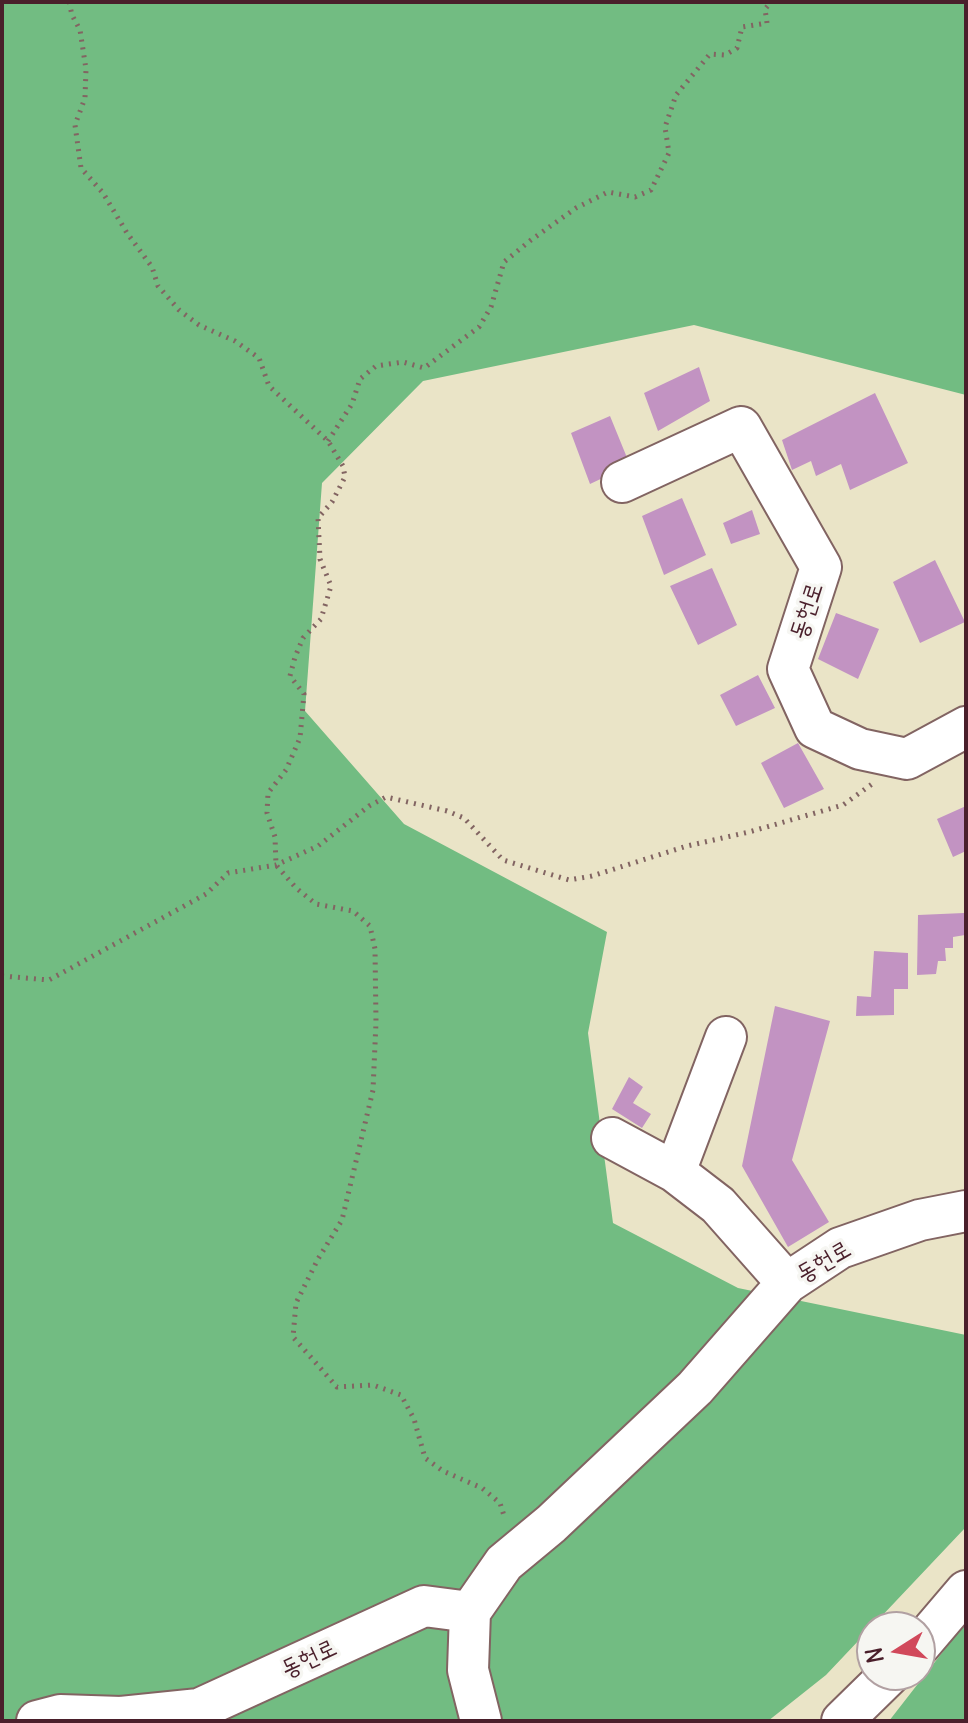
<!DOCTYPE html>
<html>
<head>
<meta charset="utf-8">
<style>
  body { margin:0 }
  #map { position:relative; width:968px; height:1723px; overflow:hidden; background:#eae4c7; font-family:Delius,sans-serif }
  canvas { display:block }
  .frame { position:absolute; inset:0; border:4px solid #4a1f2b; pointer-events:none }
  .north { position:absolute; left:856px; top:1611px; width:80px; height:80px; box-sizing:border-box; background:#f6f6f2; border:2px solid #b1a0a2; border-radius:50%; rotate:259deg; font-size:22px; font-weight:700; line-height:32px; text-align:center; color:#4a1f2b }
  .north::after { content:''; display:block; margin:auto; width:28px; height:36px; background:#d1495b; clip-path:polygon(50% 0,100% 100%,50% 72%,0 100%) }
</style>
</head>
<body>
<div id="map">
<canvas width="968" height="1723"></canvas>
<div class="frame"></div>
<div class="north">N</div>
</div>
<script>
const g = document.querySelector('canvas').getContext('2d');
g.lineJoin = 'round';
function fill(path, color) { g.fillStyle = color; g.fill(path, 'evenodd'); }
const shape = rows => new Path2D(rows.map(r => 'M' + r).join(''));
function strokePath(path, color, width, dash) { g.strokeStyle = color; g.lineWidth = width; g.lineCap = dash ? 'butt' : 'round'; g.setLineDash(dash || []); g.stroke(path); }
function drawText(font, color, halo, rows, align = 'center') {
  g.font = font + ' Delius,"Poor Story",sans-serif'; g.lineWidth = 7; g.setLineDash([]); g.textBaseline = 'middle'; g.strokeStyle = halo; g.fillStyle = color; for (const [text, x, y, turn = 0] of rows) {
    g.save(); g.translate(x, y); g.rotate((+turn || 0) * Math.PI / 180); g.textAlign = isNaN(turn) ? turn : align; if (halo) g.strokeText(text, 0, 0); g.fillText(text, 0, 0); g.restore();
  }
}
fill(shape([
  [2,2,966,2,966,395,694,325,423,381,322,483,305,711,404,824,607,932,588,1033,613,1223,738,1288,966,1335,965,1528,826,1675,768,1721,2,1721],
  [966,1622,966,1721,889,1721]
]), '#72bc82');
fill(shape([
  [699,367,710,401,658,431,644,393],
  [875,393,908,463,850,490,841,464,816,476,811,461,792,470,782,440],
  [610,416,630,465,590,484,571,433],
  [682,498,706,555,664,575,642,516],
  [752,510,760,534,731,544,723,523],
  [935,560,965,622,920,643,893,582],
  [712,568,737,625,698,645,670,586],
  [836,613,879,629,858,679,818,659],
  [758,675,775,708,736,726,720,695],
  [798,743,824,789,784,808,761,763],
  [966,806,966,851,953,857,937,819],
  [964,913,965,935,953,937,953,948,945,948,946,961,938,961,936,974,917,975,918,915],
  [874,951,908,953,908,989,894,989,894,1015,856,1016,857,996,871,997],
  [775,1006,830,1021,792,1160,829,1222,788,1247,742,1166],
  [629,1077,643,1087,633,1103,651,1114,642,1128,612,1109]
]), '#c293c2');
const minor = shape([
  [622,482,741,427,821,567,788,669,815,728,860,749,907,759,966,727],
  [612,1138,675,1172,718,1205,787,1283],
  [675,1172,726,1037],
  [470,1612,504,1563,551,1524,695,1388,787,1283,840,1248,920,1220,966,1211],
  [470,1612,468,1670,481,1721],
  [920,1645,966,1591],
  [37,1721,60,1715,121,1717,199,1709,424,1606,470,1612],
  [842,1721,889,1675]
]);
strokePath(minor, '#826462', 44);
strokePath(shape([
  [69,2,72,15,80,30,86,69,85,98,75,125,81,168,103,193,127,233,152,267,158,286,179,310,199,325,235,341,259,358,269,386,328,441,343,466,345,477,332,502,318,518,320,559,331,586,321,619,303,638,295,657,290,676,304,694,300,738,286,770,268,793,267,813,275,837,276,865,296,888,316,904,353,911,370,926,375,949,376,1022,373,1090,342,1220,318,1259,296,1303,293,1337,337,1387,373,1385,401,1395,414,1419,425,1458,443,1471,482,1488,500,1503,505,1519],
  [328,441,352,404,360,379,376,366,403,362,424,368,479,327,491,307,504,262,531,240,576,208,608,192,635,197,651,190,669,153,665,127,676,95,710,54,725,55,737,48,742,27,767,23,765,9,771,2],
  [2,976,49,980,206,894,228,873,276,865,318,846,369,806,386,797,447,811,464,818,503,860,569,880,592,876,687,846,749,832,843,805,872,784]
]), '#826462', 5, [2, 6]);
strokePath(minor, '#fff', 40);
drawText('24px', '#4a1f2b', '#f6f6f2', [
  ["동헌로",807,611,-72],
  ["동헌로",824,1262,-30],
  ["동헌로",309,1659,-25]
]);
</script>
</body>
</html>
